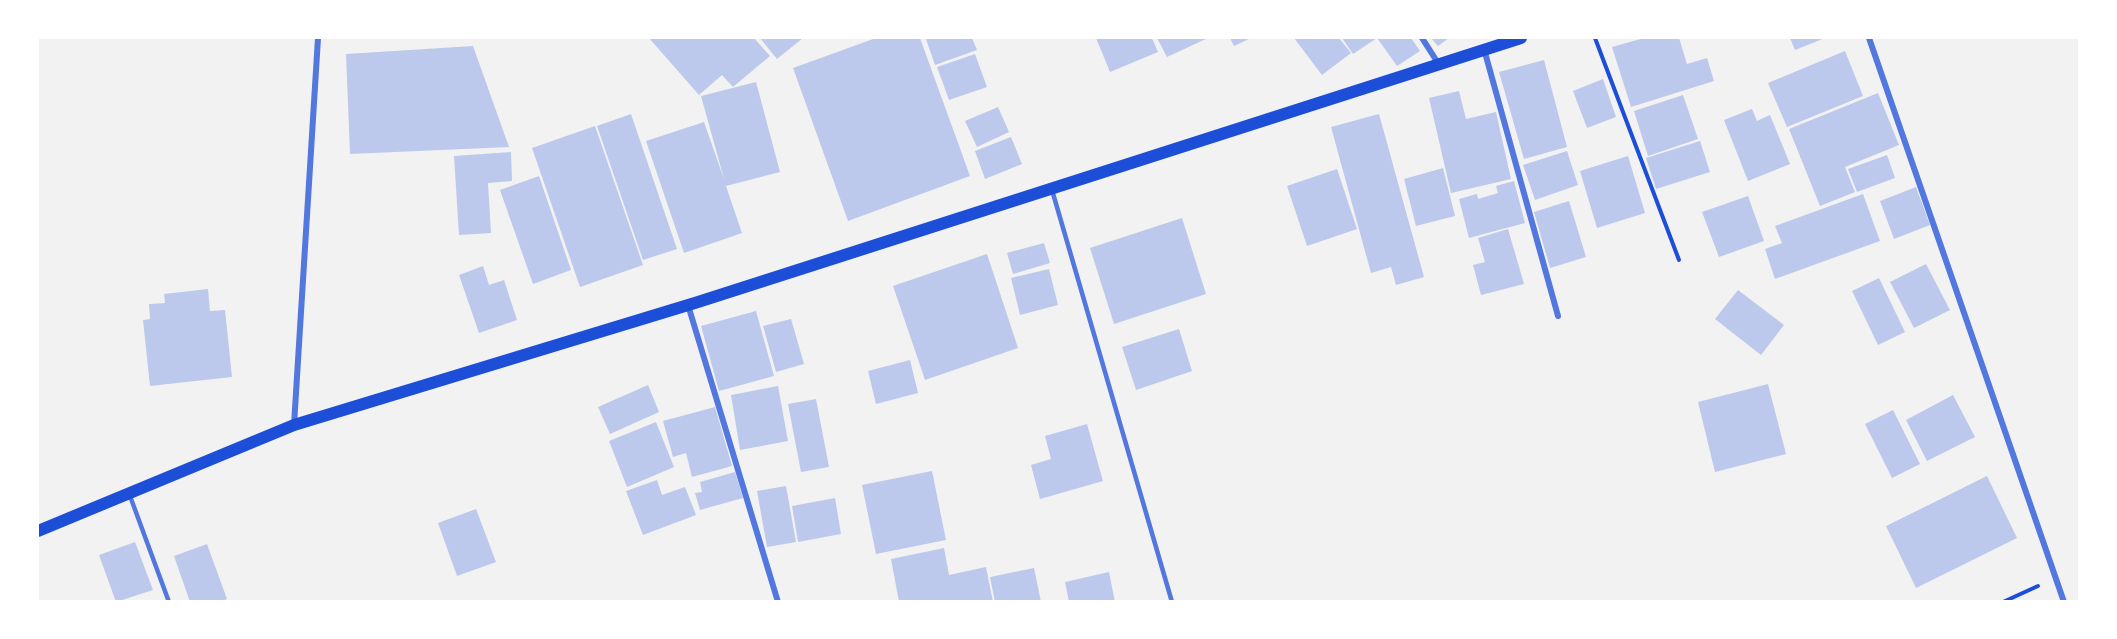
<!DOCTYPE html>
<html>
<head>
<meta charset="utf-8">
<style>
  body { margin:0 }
  #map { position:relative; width:2117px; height:639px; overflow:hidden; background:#f2f2f2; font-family:"Public Sans",sans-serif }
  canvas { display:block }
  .frame { position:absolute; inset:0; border:39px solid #fff; pointer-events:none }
</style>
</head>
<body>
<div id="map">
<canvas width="2117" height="639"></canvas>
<div class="frame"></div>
</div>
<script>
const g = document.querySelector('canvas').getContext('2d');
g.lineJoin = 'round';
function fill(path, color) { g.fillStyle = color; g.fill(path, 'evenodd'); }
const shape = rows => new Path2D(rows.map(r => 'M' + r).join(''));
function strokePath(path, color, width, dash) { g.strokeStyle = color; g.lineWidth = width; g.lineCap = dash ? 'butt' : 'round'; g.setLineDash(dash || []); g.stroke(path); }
fill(shape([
  [649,38,754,38,770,56,733,87,722,75,699,95],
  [760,38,803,38,777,59],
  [876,38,920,38,970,176,848,221,793,68],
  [931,38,972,38,977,50,935,65,926,39],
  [1096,38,1152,38,1158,52,1110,72],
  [1157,38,1208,38,1167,57],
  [1230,38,1251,38,1234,46],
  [1294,38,1339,38,1351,53,1322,75],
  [1342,38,1411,38,1420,51,1397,66,1377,38,1353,54],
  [1431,38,1449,38,1438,46],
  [1644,38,1679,38,1687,64,1707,58,1714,81,1631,107,1612,47],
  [1790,38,1825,38,1795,50],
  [473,46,509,147,350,154,346,54],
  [1845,51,1863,96,1787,127,1768,83],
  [975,54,987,87,949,100,937,67],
  [1544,60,1567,147,1524,159,1499,72],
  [1603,79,1616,117,1587,128,1573,91],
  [756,82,780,172,726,186,742,233,684,253,646,141,704,122,724,179,701,96],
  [1459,91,1466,119,1496,112,1511,179,1451,193,1429,98],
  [1878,93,1899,145,1845,167,1855,192,1820,206,1789,129],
  [1683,95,1698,139,1648,156,1634,111],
  [998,107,1009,132,977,147,965,121],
  [1752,109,1757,121,1770,115,1790,164,1748,181,1724,120],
  [631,114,677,249,643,260,597,126],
  [1379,114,1424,277,1396,285,1391,267,1371,273,1331,127],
  [595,126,643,265,580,287,532,148],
  [1011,137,1022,164,985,179,975,151],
  [1700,141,1710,172,1656,189,1646,158],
  [1567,151,1578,185,1535,200,1523,165],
  [511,152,512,181,488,183,491,233,459,235,454,156],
  [1887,155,1895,178,1857,192,1848,169],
  [1628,156,1645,213,1597,228,1580,171],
  [1443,168,1455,216,1416,226,1404,179],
  [1337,169,1357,229,1307,246,1287,186],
  [539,176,571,270,533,284,500,190],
  [1514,181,1525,223,1469,238,1459,199,1477,194,1478,199,1498,193,1496,186],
  [1916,187,1930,225,1894,239,1880,201],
  [1863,194,1880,241,1775,279,1765,249,1782,243,1775,226],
  [1748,196,1764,241,1719,257,1702,212],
  [1569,201,1586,257,1550,268,1534,212],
  [1182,218,1206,294,1114,324,1090,248],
  [1508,229,1524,284,1481,295,1473,265,1485,262,1478,238],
  [1044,243,1050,263,1013,274,1007,253],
  [987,254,1018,348,925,380,893,286],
  [1926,264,1950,310,1914,328,1890,282],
  [483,266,489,285,504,280,517,320,479,333,459,275],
  [1049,269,1058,305,1020,315,1011,278],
  [1879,278,1905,332,1878,345,1852,291],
  [208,289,210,311,225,310,232,377,150,386,143,320,150,319,149,304,165,303,164,294],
  [1738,290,1784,325,1761,355,1715,319],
  [756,311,774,376,719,391,701,326],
  [791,319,804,364,776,372,763,326],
  [1179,329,1192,371,1136,390,1122,347],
  [910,360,918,393,876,404,868,371],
  [1768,384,1786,454,1715,472,1698,402],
  [648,385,659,412,610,434,598,407],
  [778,386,788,441,740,450,731,395],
  [1953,395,1975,437,1927,461,1906,420],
  [816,399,829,467,801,472,788,404],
  [715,407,732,466,692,477,686,453,673,457,663,421],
  [1893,410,1920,464,1892,478,1865,424],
  [656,422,674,467,627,487,609,441],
  [1087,424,1103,481,1040,499,1031,465,1051,459,1045,436],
  [932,471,946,540,876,554,862,485],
  [735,472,743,498,700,510,695,493,702,492,700,482],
  [1987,476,2017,538,1916,588,1886,526],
  [657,480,662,495,685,487,696,515,643,535,626,491],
  [786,486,796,542,767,547,757,491],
  [835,498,841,534,798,542,792,506],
  [476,509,496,562,457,576,438,523],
  [135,542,153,590,116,602,99,555],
  [207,544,227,599,220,602,190,602,174,556],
  [944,548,949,575,986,567,993,602,899,602,891,559],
  [1034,568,1041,602,995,602,990,577],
  [1109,572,1115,602,1069,602,1065,582]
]), '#bdc9ec');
strokePath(shape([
  [1595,38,1679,260],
  [2003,602,2038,586]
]), '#1d4ed8', 4);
strokePath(shape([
  [1052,190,1172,602],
  [130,496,169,602]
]), '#5277de', 4.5);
strokePath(shape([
  [1422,38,1438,63],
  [1869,38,2064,602],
  [1484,49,1558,316],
  [688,305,778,602],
  [294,425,318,38]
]), '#5277de', 6);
strokePath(shape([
  [38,531,294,425,698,302,1521,38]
]), '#1d4ed8', 12);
</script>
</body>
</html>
